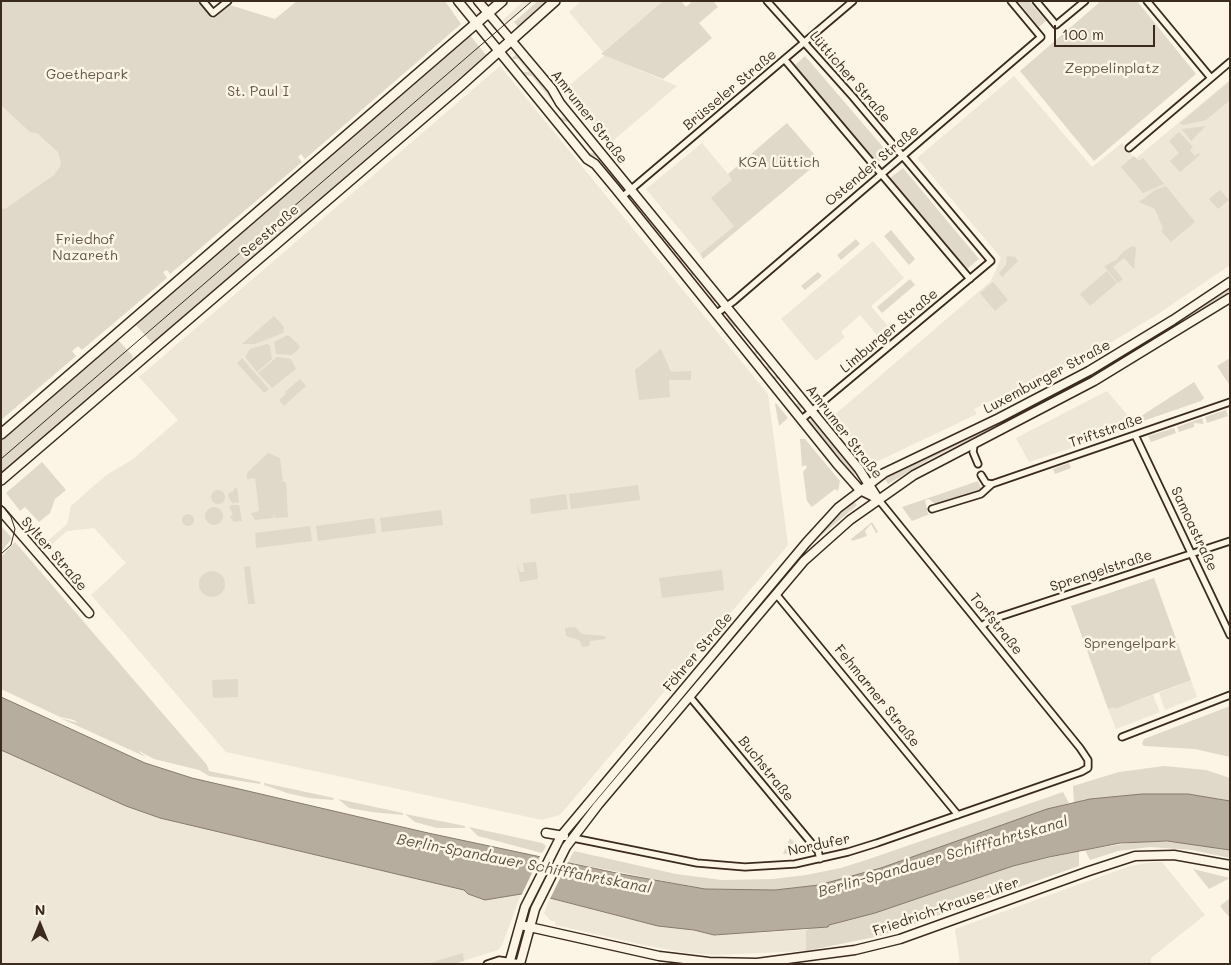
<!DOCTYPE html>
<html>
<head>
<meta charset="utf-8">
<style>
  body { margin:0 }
  #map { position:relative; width:1231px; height:965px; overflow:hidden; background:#fcf5e5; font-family:Mali,sans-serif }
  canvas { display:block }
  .frame { position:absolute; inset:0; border:2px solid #3b2a1e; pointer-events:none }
  .north { position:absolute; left:15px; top:900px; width:50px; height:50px; -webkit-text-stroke:4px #fcf5e5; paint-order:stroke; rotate:0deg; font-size:14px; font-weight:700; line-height:20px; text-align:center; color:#3b2a1e }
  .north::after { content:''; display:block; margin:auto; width:18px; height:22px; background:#3b2a1e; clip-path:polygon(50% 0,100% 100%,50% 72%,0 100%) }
  .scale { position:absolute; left:1054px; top:25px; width:101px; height:22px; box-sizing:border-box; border:2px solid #3b2a1e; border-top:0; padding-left:6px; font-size:15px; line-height:18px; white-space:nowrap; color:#3b2a1e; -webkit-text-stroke:4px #fcf5e5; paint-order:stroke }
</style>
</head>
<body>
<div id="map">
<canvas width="1231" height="965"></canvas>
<div class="frame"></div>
<div class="north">N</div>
<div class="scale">100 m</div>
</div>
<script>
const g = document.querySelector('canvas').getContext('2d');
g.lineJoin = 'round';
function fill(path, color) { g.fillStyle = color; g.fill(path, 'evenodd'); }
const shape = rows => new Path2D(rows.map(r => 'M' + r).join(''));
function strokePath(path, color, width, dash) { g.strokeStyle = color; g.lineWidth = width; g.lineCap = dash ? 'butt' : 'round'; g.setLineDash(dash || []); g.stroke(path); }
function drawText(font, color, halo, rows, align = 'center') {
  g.font = font + ' Mali,sans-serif'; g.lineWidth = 5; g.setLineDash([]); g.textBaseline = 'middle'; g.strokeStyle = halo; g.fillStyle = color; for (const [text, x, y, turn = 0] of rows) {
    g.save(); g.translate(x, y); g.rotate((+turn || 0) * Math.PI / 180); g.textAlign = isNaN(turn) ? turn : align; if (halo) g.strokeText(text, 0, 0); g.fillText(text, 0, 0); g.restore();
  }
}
fill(shape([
  [524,1,533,1,507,24,503,20],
  [581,1,663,1,603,52,569,12],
  [605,55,677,86,608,145,564,90],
  [500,66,768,394,788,545,560,815,542,820,226,752,91,595,126,563,94,528,67,531,49,547,45,543,67,524,71,506,105,476,133,459,178,420,139,377],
  [1014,76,1092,167,1122,143,1135,159,1230,80,1230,265,1158,314,1082,360,1046,375,996,402,993,400,974,409,977,414,872,464,832,417,991,281,1001,258,917,158],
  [1,96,64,155,65,170,1,212],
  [702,143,733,180,734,226,700,254,646,189],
  [873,241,904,278,871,306,892,331,881,340,860,315,841,332,845,337,816,361,781,319],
  [1107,391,1131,419,1131,424,1120,432,1029,462,1016,438],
  [1191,680,1197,697,1165,710,1159,693],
  [1153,695,1160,712,1116,729,1108,709,1114,706,1115,709],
  [1,750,126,806,160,818,464,890,468,895,485,900,521,894,502,945,498,950,454,964,1,964],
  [1153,862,1162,862,1205,915,1151,958,1151,964,960,964,955,929,1130,866],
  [550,898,624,918,694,930,714,935,806,930,806,951,715,955,687,953,639,944,555,925,556,922,550,920,544,913]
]), '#eee6d6');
fill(shape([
  [1,1,197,1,212,19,230,5,275,19,297,1,445,1,461,24,305,159,301,154,298,157,302,162,170,274,167,270,163,272,167,278,82,350,78,346,72,351,76,356,1,420,1,208,5,209,54,175,60,167,61,162,58,152,37,133,30,132,1,105],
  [538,1,549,1,518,27,514,22],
  [663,1,681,1,686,7,693,1,713,1,718,7,699,23,712,38,663,79,601,54],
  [1018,1,1029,1,1046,21,1039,27],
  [1101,1,1137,1,1196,74,1094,161,1020,71],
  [470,35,486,55,152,343,135,324],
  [517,53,623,183,617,188,612,182,619,182,598,157,591,156,588,153,595,153,569,122,562,121,559,117,566,118,532,76,525,75,522,72,529,72,518,59,511,59],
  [805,56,889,154,877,163,794,66],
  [1230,81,1230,100,1206,120,1183,125,1180,123],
  [787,123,820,161,703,259,700,254,734,226,711,198,732,180,728,174],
  [1206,126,1191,141,1182,129],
  [1179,132,1193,147,1190,150,1195,156,1198,153,1200,155,1180,172,1170,161,1179,153,1169,141],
  [1134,156,1139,161,1143,158,1164,184,1143,193,1121,167],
  [903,168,979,259,967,269,890,178],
  [1166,186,1195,222,1171,242,1161,231,1163,229,1155,209,1139,202,1155,190],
  [1220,190,1229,200,1218,209,1209,199],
  [636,198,643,207,635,207,645,219,653,220,655,222,648,222,660,237,668,238,670,240,662,240,666,244,674,245,675,247,668,246,671,251,680,252,681,254,674,254,678,258,688,262,680,262,689,272,696,273,698,275,691,275,709,296,718,299,712,304,630,203],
  [891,230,915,259,909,265,884,236],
  [856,239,860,244,841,260,837,255],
  [1133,246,1136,248,1134,269,1124,258,1113,267,1123,279,1118,283,1104,266,1116,260,1124,251],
  [1007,256,1015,257,1018,261,1002,277,999,273,1006,265],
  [1107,271,1117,283,1090,306,1080,294],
  [818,272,822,276,805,290,801,286],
  [910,279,915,285,882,313,877,307],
  [993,282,1008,300,995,311,980,293],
  [1230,288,1230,291,1188,320,1099,374,1097,373],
  [731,315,805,405,799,410,794,404,800,403,792,394,786,394,783,391,789,390,780,379,774,379,772,377,778,376,772,370,766,369,764,367,770,366,766,361,759,361,757,359,763,358,760,354,753,354,751,352,757,351,737,327,730,326,725,320],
  [274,316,284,327,283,333,255,344,242,344],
  [288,335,300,346,298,350,291,355,276,354,274,342],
  [115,341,119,341,133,356,132,359,1,472,1,439],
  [267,344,270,346,272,359,257,372,245,357,250,349],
  [661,349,671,372,691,371,691,380,669,380,670,397,639,400,635,370],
  [277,357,291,359,296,369,272,388,258,373],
  [242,358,269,389,264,393,237,363],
  [1230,358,1230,386,1217,366],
  [300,379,306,386,284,406,279,400,286,394,285,392],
  [1194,382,1204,398,1201,401,1140,422,1138,418],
  [1075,384,1076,387,930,459,888,484,885,479],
  [776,403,788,418,779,426,775,404],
  [1226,410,1228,416,1207,423,1205,417],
  [813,417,858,472,854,475,808,422],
  [1202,418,1204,424,1194,423,1194,427,1179,432,1177,427],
  [1174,428,1176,433,1151,442,1148,436],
  [800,439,805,439,840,481,838,491,835,489,812,507,807,501,803,472,807,467,805,465,802,467],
  [268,453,280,458,283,482,286,482,288,517,276,518,273,514,274,518,255,520,251,513,259,511,255,478,247,479,247,473],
  [42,462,66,490,55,499,50,513,39,522,25,507,20,511,6,493],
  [1069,463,1071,468,1055,474,1053,469],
  [978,481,981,488,979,492,946,503,934,503,929,499,925,500,928,514,930,514,912,521,902,507],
  [638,485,640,500,571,509,569,494],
  [234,488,237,488,239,502,232,503,228,496,230,492,234,491],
  '211 497a7 7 0 1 1 14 0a7 7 0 1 1-14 0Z',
  [566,494,568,509,531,514,530,499],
  [853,501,857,505,816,540,767,596,824,529],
  [232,505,239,505,242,521,234,522,230,517,233,514,229,507],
  '205 516a9 9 0 1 1 18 0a9 9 0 1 1-18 0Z',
  [441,510,443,525,382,532,380,518],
  '182 520a6 6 0 1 1 12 0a6 6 0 1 1-12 0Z',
  [374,518,376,533,318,541,316,526],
  [872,522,878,532,876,533,871,524,865,531,867,536,852,541,851,539],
  [1,526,12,538,1,552],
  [310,526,312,541,256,548,255,533],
  [15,542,207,765,209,771,261,782,260,784,209,776,199,770,154,759,137,750,146,757,60,718,78,723,74,720,60,717,1,689,1,557],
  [536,562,538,579,520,582,517,564,520,572,524,572,523,563],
  [250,566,255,604,248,604,244,567],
  [722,570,724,590,662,598,659,578],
  '199 584a13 13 0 1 1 26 0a13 13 0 1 1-26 0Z',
  [1154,578,1191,680,1115,709,1114,707,1108,709,1071,606],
  [575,627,582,634,605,636,606,639,590,641,589,646,582,647,580,641,576,639,566,636,565,628],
  [238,679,238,697,213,698,212,680],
  [1230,706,1230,757,1195,749,1144,746,1142,744,1144,739],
  [1164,766,1206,770,1230,778,1230,801,1188,794,1142,794,1074,803,1073,786,1119,772],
  [264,783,334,798,333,800,309,798,287,793,264,785],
  [1063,792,1069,803,881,868,819,885,775,890,705,889,568,862,574,851,676,874,722,880,773,879,806,875,841,868,872,858],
  [338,799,403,813,403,815,371,812,349,808],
  [405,814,465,826,465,828,437,828,415,822],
  [469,827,542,843,546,846,542,853,478,836],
  [790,838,799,847,796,853,783,854],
  [1142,841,1188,843,1216,847,1230,850,1230,858,1192,850,1150,847,1118,851,1090,860,1085,850],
  [1079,851,1079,866,880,936,806,951,806,930,874,913,1013,866],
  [1193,869,1230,878,1209,889],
  [1230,898,1230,918,1220,906],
  [463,953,464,961,453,964,426,964]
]), '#e0d8c8');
const water = shape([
  [1,697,145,763,192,778,428,833,621,874,705,889,775,890,819,885,881,868,1047,809,1090,799,1142,794,1188,794,1230,801,1230,850,1167,841,1120,843,1049,857,1013,866,875,913,829,925,828,927,714,935,694,930,658,926,550,898,521,894,485,900,468,894,464,890,160,818,126,806,1,750,1,697]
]);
fill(water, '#b7ad9e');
strokePath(water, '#85796b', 1);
fill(shape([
  [541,854,569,860,549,901,521,896]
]), '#fcf5e5');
const street = shape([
  [203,1,213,13,228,1],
  [767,1,853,97,991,261,802,419],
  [1036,1,1056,25,1085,1],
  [1147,1,1211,78],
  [785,60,970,279],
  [1129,148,1230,62],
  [622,197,853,1],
  [717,313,734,301,1041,37,1011,1],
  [1135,435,1230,635],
  [974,445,973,452,978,464],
  [981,475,986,483,992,484],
  [932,509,981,494,992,484,1230,402],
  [776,594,958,815],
  [982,626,990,620,1230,541],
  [690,697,818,851,820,859],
  [1122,737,1230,695],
  [573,838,697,863,745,867,795,864,848,852,877,843,1081,772,1088,768,1088,760,1080,748,878,499],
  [487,964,499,960,520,963]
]);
const secondary = shape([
  [458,1,587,159,595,164,615,188,837,464,860,490,878,499],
  [478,1,552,89,560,103,859,469,878,499],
  [1,511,89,613],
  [546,833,564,836],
  [525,926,659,956,709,962,757,963,855,950,900,939,1089,871,1135,856,1174,855,1230,865],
  [509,964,525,907,561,836,806,543,838,508,884,473,999,418,1089,371,1173,320,1230,282],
  [520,964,535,909,566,847,598,805,804,561,850,520,914,475,1094,381,1230,298]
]);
const primary = shape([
  [1,434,502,1],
  [1,480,460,86,555,1]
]);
strokePath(street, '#3b2a1e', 9);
strokePath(secondary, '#3b2a1e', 11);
strokePath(primary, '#3b2a1e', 12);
strokePath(street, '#fcf5e5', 5.5);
strokePath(secondary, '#fcf5e5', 8);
strokePath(primary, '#fcf5e5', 9);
strokePath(shape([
  [1,459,532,1],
  [1,504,11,517,15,529,11,545,1,554]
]), '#3b2a1e', 1);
drawText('14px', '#645648', '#fcf5e5', [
  ["Zeppelinplatz",1112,69],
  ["Goethepark",87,75],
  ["St. Paul I",258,92],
  ["KGA Lüttich",779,163],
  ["Friedhof",85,240],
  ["Nazareth",85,256],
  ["Sprengelpark",1130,644]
]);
drawText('14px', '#3b2a1e', '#fcf5e5', [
  ["Lütticher Straße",850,77,49],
  ["Brüsseler Straße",730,90,-40],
  ["Amrumer Straße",589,117,52],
  ["Ostender Straße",872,166,-40],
  ["Seestraße",270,231,-41],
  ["Limburger Straße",889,331,-40],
  ["Luxemburger Straße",1047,377,-28],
  ["Triftstraße",1106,431,-19],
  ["Amrumer Straße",844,432,52],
  ["Samoastraße",1194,529,65],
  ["Sylter Straße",54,554,49],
  ["Sprengelstraße",1101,571,-18],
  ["Torfstraße",996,624,51],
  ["Föhrer Straße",698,652,-50],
  ["Fehmarner Straße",877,696,51],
  ["Buchstraße",766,769,51],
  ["Nordufer",819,845,-12],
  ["Friedrich-Krause-Ufer",946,907,-19]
]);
drawText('italic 15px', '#605144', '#fcf5e5', [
  ["Berlin-Spandauer Schifffahrtskanal",943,857,-16],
  ["Berlin-Spandauer Schifffahrtskanal",524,864,11]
]);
</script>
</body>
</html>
